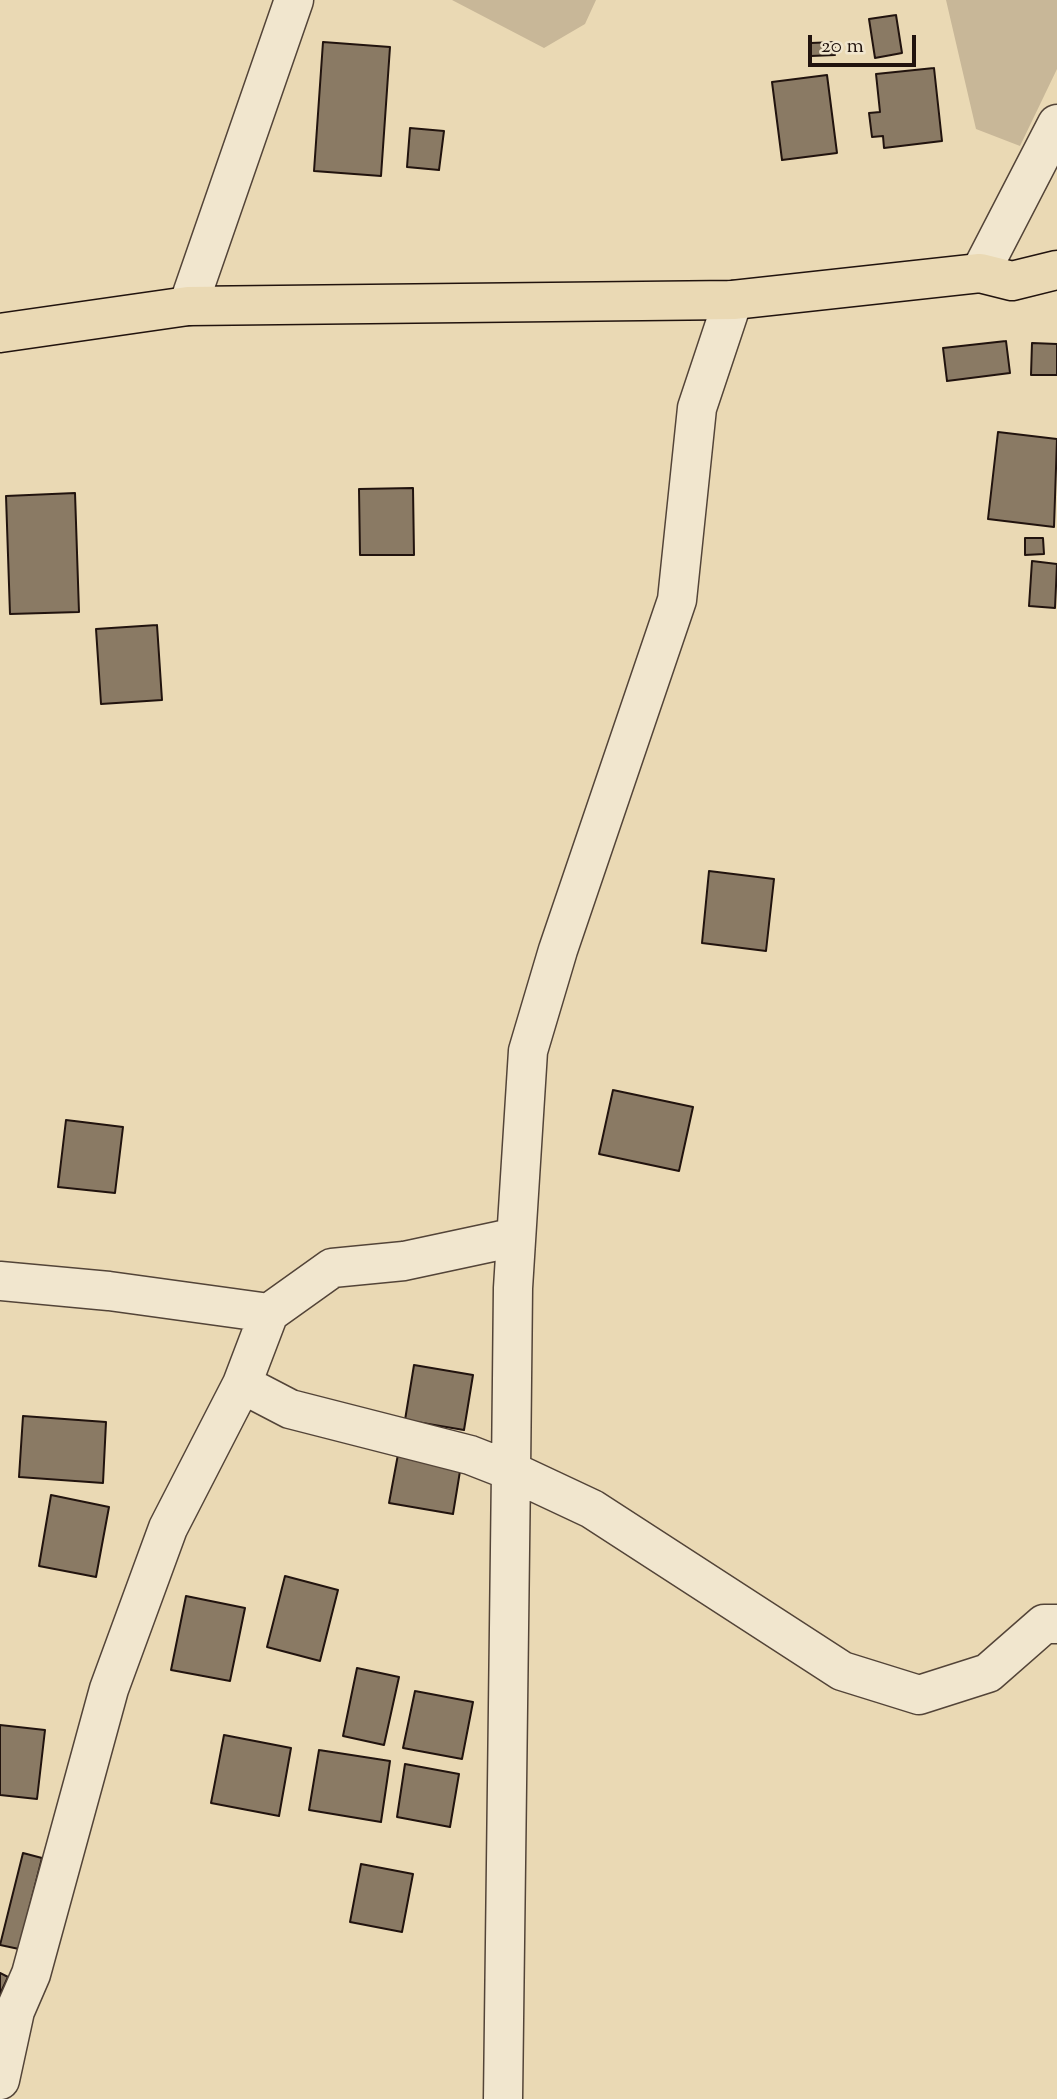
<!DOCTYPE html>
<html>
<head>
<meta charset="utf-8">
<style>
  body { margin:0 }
  #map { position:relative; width:1057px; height:2099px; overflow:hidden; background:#ead9b4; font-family:"Sorts Mill Goudy",serif }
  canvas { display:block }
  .scale { position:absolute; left:808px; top:35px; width:108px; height:32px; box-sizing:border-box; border:4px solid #21130e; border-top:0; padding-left:9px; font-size:21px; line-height:24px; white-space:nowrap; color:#21130e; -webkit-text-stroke:5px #f1e6ce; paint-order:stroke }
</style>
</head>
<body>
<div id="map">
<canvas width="1057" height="2099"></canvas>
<div class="scale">20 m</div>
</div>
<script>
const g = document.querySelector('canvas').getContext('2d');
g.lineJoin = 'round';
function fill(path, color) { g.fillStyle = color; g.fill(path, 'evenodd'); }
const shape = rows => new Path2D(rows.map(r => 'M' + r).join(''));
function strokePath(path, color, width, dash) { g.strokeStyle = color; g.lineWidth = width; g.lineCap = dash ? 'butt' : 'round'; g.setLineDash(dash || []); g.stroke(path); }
fill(shape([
  [452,0,596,0,585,24,544,48],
  [946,0,1057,0,1057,69,1020,146,976,129]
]), '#c8b798');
const building = shape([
  [896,15,902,53,875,58,869,19,896,15],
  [323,42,390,47,381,176,314,171,323,42],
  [835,42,835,55,811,56,811,43,835,42],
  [934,68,942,141,884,148,883,136,872,137,869,113,880,112,876,74,934,68],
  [827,75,837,153,782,160,772,82,827,75],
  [410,128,444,131,439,170,407,167,410,128],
  [1006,341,1010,373,947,381,943,348,1006,341],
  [1032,343,1057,344,1057,375,1031,375,1032,343],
  [998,432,1057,439,1054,527,988,519,998,432],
  [413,488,414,555,360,555,359,489,413,488],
  [75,493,79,612,10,614,6,496,75,493],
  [1025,538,1043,538,1044,554,1025,555,1025,538],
  [1032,561,1057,564,1055,608,1029,606,1032,561],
  [157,625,162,700,101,704,96,629,157,625],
  [709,871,774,879,766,951,702,943,709,871],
  [613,1090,693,1107,679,1171,599,1154,613,1090],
  [66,1120,123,1127,115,1193,58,1187,66,1120],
  [414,1365,473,1375,464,1430,405,1420,414,1365],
  [23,1416,106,1422,103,1483,19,1477,23,1416],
  [399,1449,462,1459,453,1514,389,1503,399,1449],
  [51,1495,109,1507,96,1577,39,1566,51,1495],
  [285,1576,338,1590,320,1661,267,1647,285,1576],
  [186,1596,245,1608,230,1681,171,1670,186,1596],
  [357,1668,399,1677,384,1745,343,1736,357,1668],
  [415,1691,473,1702,462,1759,403,1748,415,1691],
  [0,1725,45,1730,37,1799,0,1795,0,1725],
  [224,1735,291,1748,279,1816,211,1803,224,1735],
  [319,1750,390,1761,381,1822,309,1810,319,1750],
  [405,1764,459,1774,450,1827,397,1817,405,1764],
  [23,1853,42,1858,19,1949,0,1945,23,1853],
  [361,1864,413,1874,402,1932,350,1922,361,1864],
  [0,1973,8,1977,0,1994,0,1973]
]);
fill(building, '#8a7a64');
strokePath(building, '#21130e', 2);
const minor = shape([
  [980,273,1057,124],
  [188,306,294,0],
  [0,1281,109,1291,269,1313,242,1384,290,1409,470,1455,511,1471,513,1288,528,1051,558,950,677,600,697,408,733,300],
  [269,1313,332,1268,404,1261,516,1237],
  [0,2080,15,2011,31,1974,109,1689,168,1528,242,1384],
  [503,2099,511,1471,592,1509,842,1671,919,1695,988,1673,1044,1624,1057,1624]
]);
const major = shape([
  [0,333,188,306,733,300,980,273,1012,281,1057,270]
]);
strokePath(minor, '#534438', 41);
strokePath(major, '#21130e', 41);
strokePath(minor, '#f1e6ce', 38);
strokePath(major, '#ead9b4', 38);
</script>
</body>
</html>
